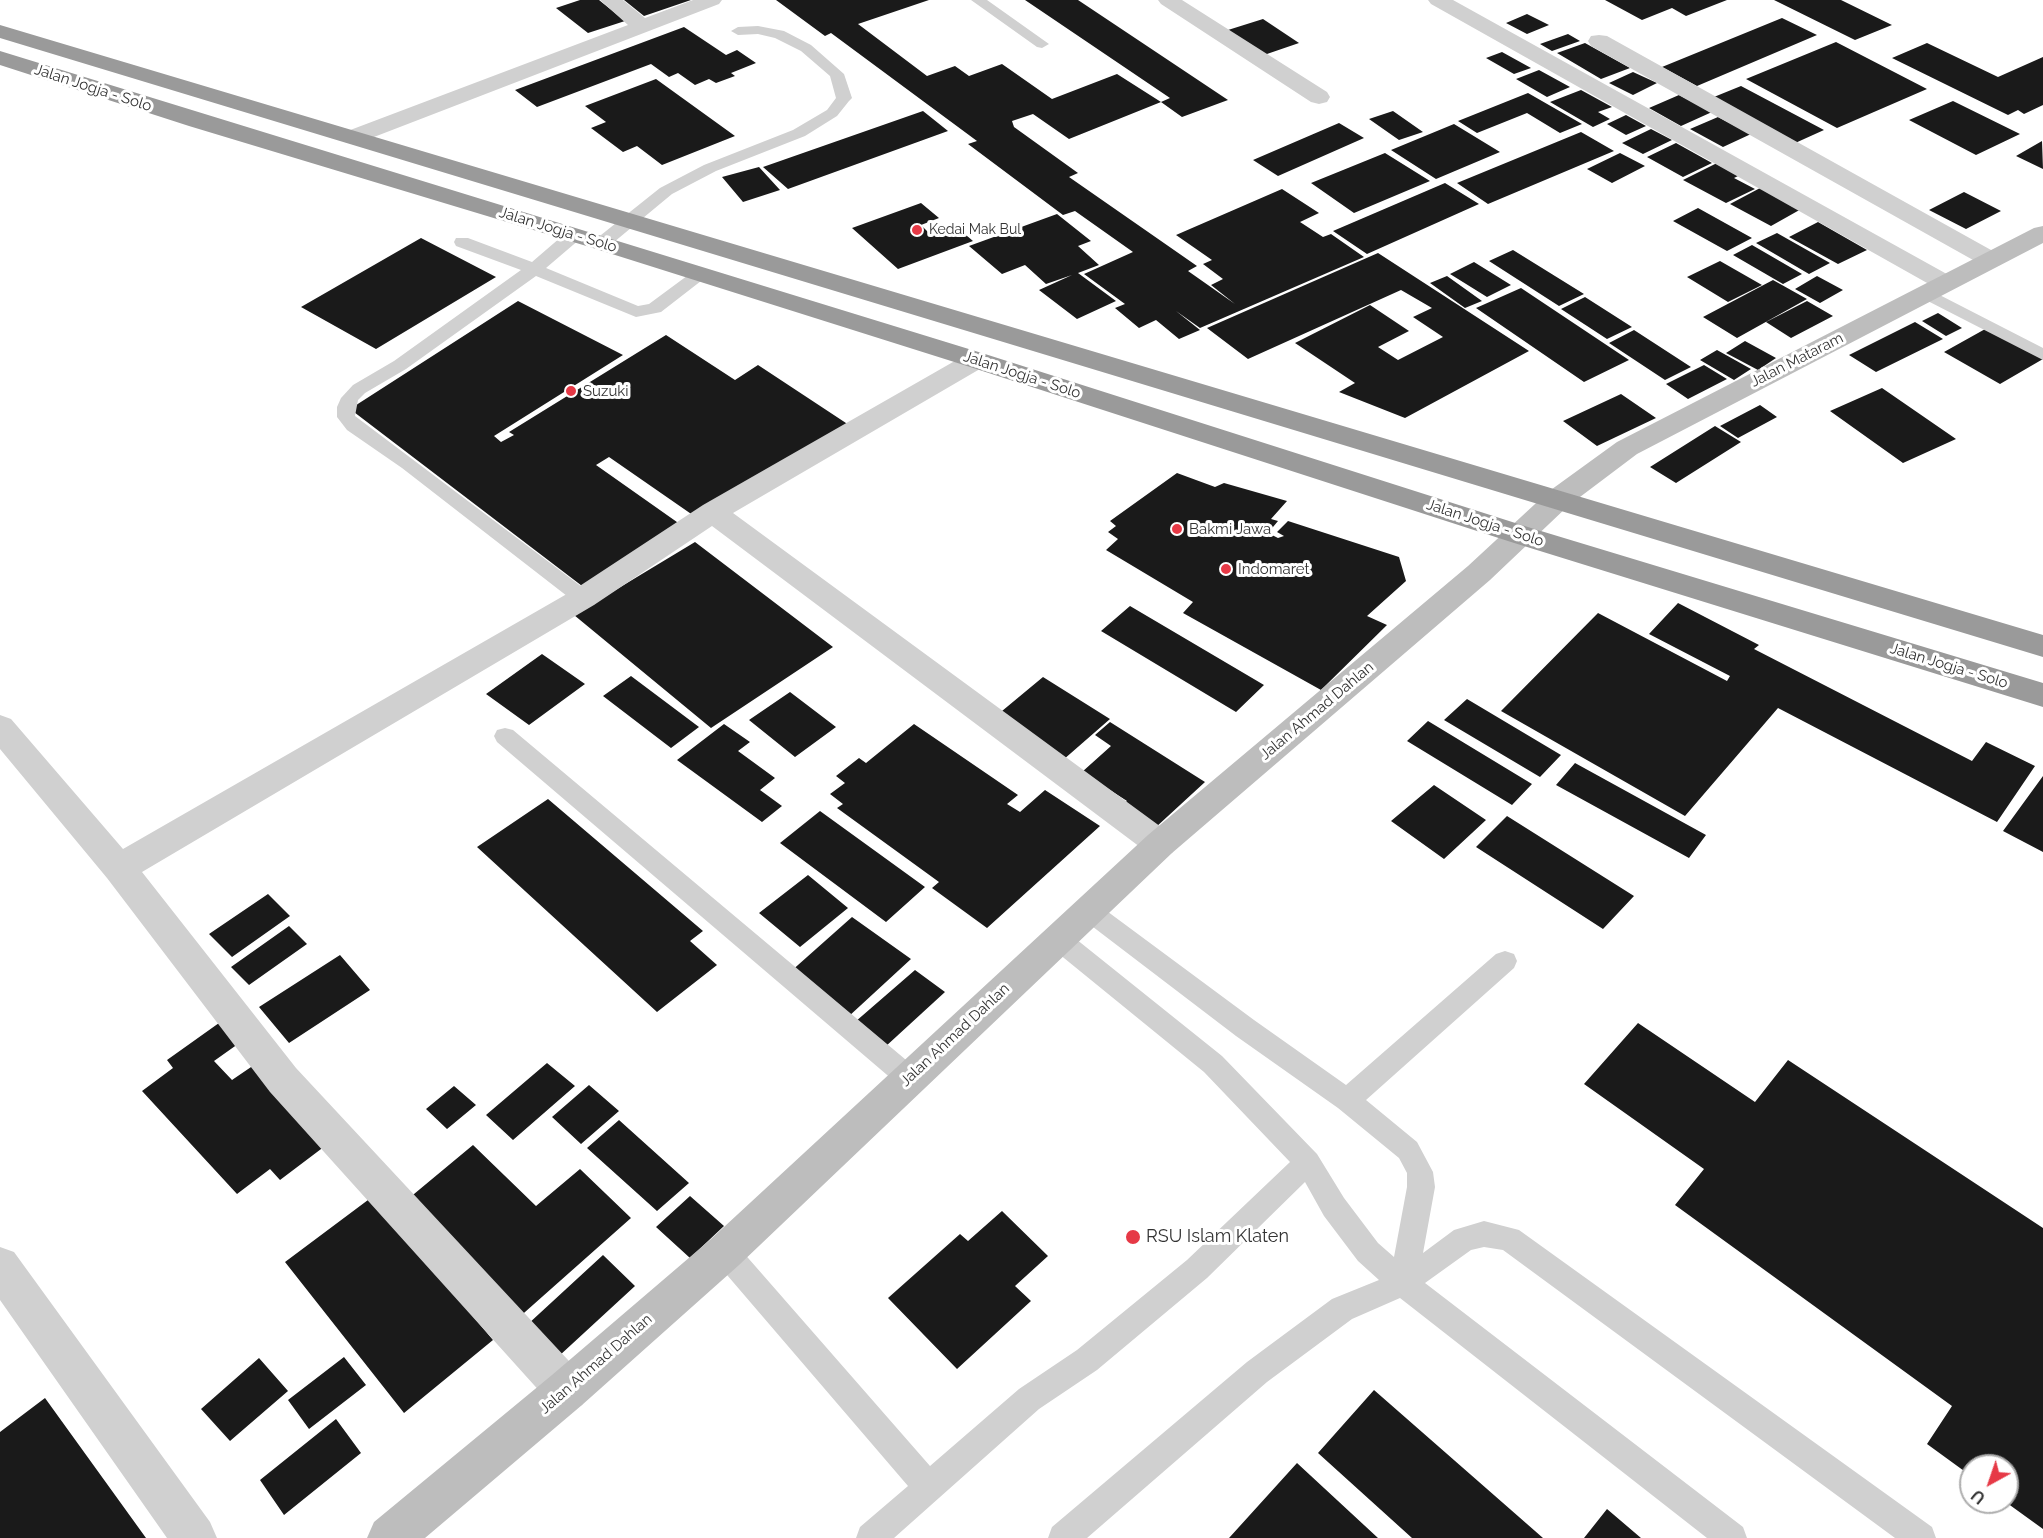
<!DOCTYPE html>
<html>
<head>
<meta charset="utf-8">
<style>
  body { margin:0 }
  #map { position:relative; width:2043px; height:1538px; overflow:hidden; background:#fff; font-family:Raleway,sans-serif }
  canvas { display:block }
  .north { position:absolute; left:1959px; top:1454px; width:60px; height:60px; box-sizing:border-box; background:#fff; border:2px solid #adadad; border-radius:50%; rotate:220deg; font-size:16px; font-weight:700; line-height:24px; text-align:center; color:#333 }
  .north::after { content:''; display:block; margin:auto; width:21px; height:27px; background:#e63946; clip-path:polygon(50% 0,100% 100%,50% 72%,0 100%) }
</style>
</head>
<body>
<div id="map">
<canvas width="2043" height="1538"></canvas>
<div class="north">U</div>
</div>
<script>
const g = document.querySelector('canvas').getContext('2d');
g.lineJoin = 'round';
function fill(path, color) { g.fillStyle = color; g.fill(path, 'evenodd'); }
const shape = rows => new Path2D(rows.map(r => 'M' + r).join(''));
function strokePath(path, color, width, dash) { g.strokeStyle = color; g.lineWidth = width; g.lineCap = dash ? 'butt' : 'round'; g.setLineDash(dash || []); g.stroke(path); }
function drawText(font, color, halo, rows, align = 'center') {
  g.font = font + ' Raleway,sans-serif'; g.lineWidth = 6; g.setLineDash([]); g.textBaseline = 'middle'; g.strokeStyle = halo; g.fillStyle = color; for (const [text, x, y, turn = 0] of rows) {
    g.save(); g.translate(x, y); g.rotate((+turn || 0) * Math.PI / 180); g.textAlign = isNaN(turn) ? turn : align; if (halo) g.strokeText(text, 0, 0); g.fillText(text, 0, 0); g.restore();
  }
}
fill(shape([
  [580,0,599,0,625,21,588,33,556,8],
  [624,0,691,0,644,16],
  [776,0,929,0,858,24,927,76,955,66,969,76,1002,64,1052,99,1117,74,1161,102,1170,98,1025,0,1078,0,1228,100,1182,117,1161,102,1069,139,1033,114,1012,121,1014,127,1078,173,1069,177,1197,266,1188,271,1235,304,1211,285,1223,279,1203,264,1212,260,1176,235,1282,189,1319,213,1300,222,1323,237,1331,234,1364,257,1200,328,1176,311,1200,330,1179,339,1156,320,1139,328,1115,308,1125,304,1084,274,1133,252,1075,211,1063,215,968,144,977,141,831,33,825,36],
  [1605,0,1727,0,1686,16,1672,8,1642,20],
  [1774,0,1841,0,1892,25,1855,40],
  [1527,14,1549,25,1527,34,1506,23],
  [1782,18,1817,35,1697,86,1662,67],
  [1263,19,1299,43,1264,55,1228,30],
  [684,27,726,55,737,50,756,63,731,73,735,76,716,83,709,79,695,85,678,73,669,77,651,64,537,107,515,90],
  [1568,34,1580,41,1552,51,1540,44],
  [1836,42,1927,89,1837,128,1746,79],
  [1585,43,1630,68,1601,79,1557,53],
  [1927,43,1998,77,2043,57,2043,105,2024,114,2018,110,2008,115,1892,58],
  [1502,52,1531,68,1514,74,1486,58],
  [1539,70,1570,87,1547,97,1516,79],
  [1633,72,1657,83,1633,95,1609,83],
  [656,79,735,136,662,165,637,146,623,152,591,128,606,122,585,106],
  [1741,86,1824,130,1793,144,1709,99],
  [1581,90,1612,107,1598,112,1610,119,1593,127,1550,102],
  [1528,93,1582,124,1560,133,1527,113,1477,133,1458,121],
  [1679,95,1712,112,1681,126,1649,108],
  [1953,101,2020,134,1976,155,1909,120],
  [923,111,948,131,788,189,763,167],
  [1393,111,1423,132,1399,140,1369,119],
  [1626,115,1646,126,1626,135,1607,124],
  [1718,117,1751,134,1723,147,1690,129],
  [1339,123,1364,138,1278,176,1253,160],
  [1454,124,1500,152,1436,179,1391,150],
  [1651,129,1672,140,1643,154,1622,143],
  [1581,132,1614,151,1488,204,1457,183],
  [2042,141,2043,169,2016,156],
  [1676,143,1712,163,1683,177,1647,157],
  [1385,153,1430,181,1354,213,1311,183],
  [1620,153,1645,166,1612,183,1587,169],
  [1717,163,1740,175,1734,178,1755,189,1726,203,1683,180],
  [759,167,780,190,743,202,722,177],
  [1445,183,1479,204,1367,254,1333,231],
  [1762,187,1803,208,1771,226,1730,204],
  [1964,192,2001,211,1966,229,1929,210],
  [921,203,939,218,921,225,928,232,952,223,973,241,898,269,852,228],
  [1698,208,1752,238,1727,251,1673,221],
  [1057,214,1091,241,1078,246,1099,265,1078,273,1116,301,1077,319,1039,290,1072,275,1046,284,1025,265,1002,274,969,246],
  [1818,222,1867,250,1838,264,1789,237],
  [1777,233,1830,263,1809,274,1756,243],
  [421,238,496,277,376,349,301,307],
  [1752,245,1802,274,1783,284,1733,255],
  [1513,250,1584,294,1559,306,1489,261],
  [1378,253,1529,351,1405,418,1339,392,1355,383,1295,343,1370,305,1409,331,1378,347,1398,360,1443,337,1413,317,1432,308,1401,290,1248,359,1207,328],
  [1720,261,1762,285,1728,302,1687,277],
  [1474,262,1511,285,1487,297,1450,274],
  [1447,276,1482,301,1465,308,1430,283],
  [1817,276,1843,290,1820,303,1795,289],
  [1773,280,1807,299,1737,338,1703,317],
  [1521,288,1629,360,1584,382,1476,308],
  [1585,297,1632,327,1607,339,1561,309],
  [518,301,623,355,494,436,501,442,514,435,509,432,666,335,735,380,758,365,849,425,697,518,609,457,596,465,684,527,586,589,350,409],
  [1807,301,1833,316,1791,338,1766,322],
  [1938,313,1962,328,1946,336,1922,321],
  [1915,322,1943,339,1876,372,1849,355],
  [1987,328,2043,359,2000,384,1944,352],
  [1634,330,1691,367,1665,380,1609,343],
  [1745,341,1776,358,1758,370,1726,353],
  [1717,350,1751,369,1734,380,1700,360],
  [1704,365,1727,379,1688,399,1666,384],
  [1882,388,1956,439,1903,463,1830,411],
  [1621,394,1656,418,1597,446,1563,421],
  [1760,405,1777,417,1738,438,1720,426],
  [1715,426,1741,442,1676,483,1650,467],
  [1177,473,1215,487,1224,483,1287,501,1271,519,1278,521,1268,533,1278,538,1284,536,1277,532,1288,521,1399,557,1406,581,1367,616,1387,625,1321,690,1183,613,1193,602,1106,550,1118,539,1108,532,1116,526,1110,521],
  [695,542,833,647,711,728,574,615],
  [1678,603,1759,645,1754,649,1972,761,1986,742,2035,766,1997,822,1778,708,1685,816,1501,711,1598,613,1727,681,1730,676,1649,634],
  [1130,606,1264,685,1236,712,1101,631],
  [542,654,585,684,529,725,486,694],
  [631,676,699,727,671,748,603,696],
  [1043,677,1110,719,1063,760,996,716],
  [790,692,836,727,795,757,749,720],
  [1467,699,1561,755,1540,777,1444,720],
  [1428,721,1532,784,1512,805,1407,741],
  [1110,722,1205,782,1155,828,1121,806,1127,801,1082,772,1111,746,1095,735],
  [724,724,750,742,738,751,775,778,760,790,782,806,762,822,677,760],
  [914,724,1018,795,1007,804,1020,812,1045,790,1100,826,987,928,932,888,939,882,837,808,843,804,830,794,845,783,836,776,859,758,866,763],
  [1575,763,1706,835,1689,858,1556,785],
  [2043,776,2043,852,2003,831],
  [1434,785,1486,820,1444,859,1391,821],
  [548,799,703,931,690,941,717,965,657,1012,477,847],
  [820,811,925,887,886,922,780,843],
  [1507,816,1634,896,1603,929,1476,847],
  [808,875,848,908,800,947,759,913],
  [268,894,290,916,232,957,209,934],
  [852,917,911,959,848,1017,789,973],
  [289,926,307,944,249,985,231,967],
  [340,955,370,990,289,1043,259,1007],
  [915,970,945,992,885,1047,855,1022],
  [226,1018,245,1039,214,1061,232,1080,254,1065,329,1143,280,1180,270,1169,237,1194,142,1091,173,1068,167,1060],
  [1638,1023,1755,1102,1788,1060,2043,1228,2043,1529,2007,1503,2007,1466,1971,1466,1971,1476,1927,1444,1952,1406,1675,1205,1704,1169,1584,1084],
  [547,1063,575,1086,513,1140,486,1115],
  [589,1085,619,1111,581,1144,552,1117],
  [454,1086,476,1105,447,1129,426,1109],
  [619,1120,689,1183,657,1211,587,1148],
  [473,1145,536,1206,580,1169,631,1218,516,1320,402,1204],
  [690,1196,724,1226,690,1258,656,1227],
  [372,1197,493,1340,404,1413,285,1262],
  [1002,1211,1048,1256,1015,1286,1031,1301,957,1369,888,1298,960,1234,968,1241],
  [603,1255,635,1286,559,1356,527,1325],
  [344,1357,366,1385,309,1429,288,1400],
  [259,1358,288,1391,230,1441,201,1409],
  [1374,1390,1543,1538,1412,1538,1318,1453],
  [45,1398,146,1538,0,1538,0,1432],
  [336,1419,361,1453,284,1515,260,1480],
  [1297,1463,1378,1538,1229,1538],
  [1607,1509,1641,1538,1584,1538]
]), '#1a1a1a');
fill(shape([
  [971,0,987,0,1049,44,1042,48,1037,47,971,0],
  [758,26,784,31,811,45,844,74,852,98,849,101,837,116,805,136,716,171,672,194,608,247,596,247,594,243,596,239,660,188,704,165,793,130,827,110,836,98,830,76,801,51,775,38,758,34,738,35,731,31,738,27,758,26],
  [574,230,580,231,582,235,580,239,546,268,638,306,649,304,695,270,707,270,710,274,661,312,636,317,536,276,406,369,365,393,358,400,355,416,590,593,593,598,590,603,583,605,576,603,402,468,347,430,337,417,337,407,341,398,353,385,394,361,521,270,456,246,454,242,456,238,468,238,532,262,568,231,574,230],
  [1926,288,2043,348,2043,360,1920,297,1917,293,1920,289,1926,288],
  [505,728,513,730,918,1070,922,1078,918,1086,909,1089,900,1086,497,742,494,736,497,730,505,728],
  [1088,900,1096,903,1254,1020,1346,1085,1496,954,1505,951,1514,954,1517,961,1514,968,1366,1100,1417,1142,1433,1172,1435,1187,1423,1253,1454,1230,1484,1221,1519,1230,1932,1527,1936,1538,1895,1538,1503,1250,1484,1247,1471,1250,1425,1283,1743,1527,1747,1538,1707,1538,1400,1298,1352,1319,1267,1382,1087,1538,1048,1538,1052,1527,1247,1362,1332,1299,1379,1280,1358,1261,1324,1216,1305,1182,1207,1278,1097,1370,1039,1409,894,1538,856,1538,860,1527,908,1486,715,1261,711,1252,715,1243,725,1239,735,1243,930,1466,1019,1389,1077,1350,1187,1260,1290,1162,1204,1072,1048,945,1045,938,1048,931,1057,928,1066,931,1222,1056,1317,1154,1344,1198,1378,1243,1394,1257,1407,1187,1407,1173,1399,1158,1338,1108,1236,1036,1080,917,1076,910,1080,903,1088,900]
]), '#d0d0d0');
fill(shape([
  [600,0,623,0,645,18,693,0,722,0,719,4,361,142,353,144,345,142,342,137,345,132,628,25,600,0],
  [1158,0,1182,0,1327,92,1330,97,1327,102,1319,104,1311,102,1161,4,1158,0],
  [1428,0,1453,0,1954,278,1958,283,1954,288,1945,291,1936,288,1431,4,1428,0],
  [1599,35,1607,36,2000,255,2003,260,2000,265,1991,267,1982,265,1591,46,1588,41,1591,36,1599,35],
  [976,352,985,354,989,360,985,366,733,513,1172,835,1177,844,1172,853,1160,857,1148,853,712,526,594,605,142,872,296,1068,582,1375,588,1390,582,1405,567,1411,552,1405,270,1092,107,878,0,749,0,715,11,719,123,849,572,591,703,505,967,354,976,352],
  [0,1247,14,1252,210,1522,217,1538,167,1538,0,1300,0,1247]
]), '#d0d0d0');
fill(shape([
  [2043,226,2043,243,1637,454,1568,506,1490,580,1172,853,739,1265,582,1405,425,1538,367,1538,374,1522,552,1375,711,1239,1148,835,1468,566,1548,492,1617,442,2034,228,2043,226]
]), '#bdbdbd');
fill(shape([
  [0,25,2043,635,2043,657,0,38,0,25],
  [0,51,985,354,1531,528,2043,683,2043,707,1511,542,967,366,593,248,189,126,0,65,0,51]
]), '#9a9a9a');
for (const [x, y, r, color] of [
  [917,230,6,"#e63946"],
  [571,391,6,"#e63946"],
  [1177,529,6,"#e63946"],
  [1226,569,6,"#e63946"],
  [1133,1237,8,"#e63946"]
]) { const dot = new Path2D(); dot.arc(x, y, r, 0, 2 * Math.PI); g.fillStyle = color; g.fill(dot); strokePath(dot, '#fff', 2); }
drawText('14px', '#333', '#fff', [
  ["Kedai Mak Bul",929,230]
], 'left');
drawText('15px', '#333', '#fff', [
  ["Jalan Jogja - Solo",93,88,18],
  ["Jalan Jogja - Solo",558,230,17],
  ["Jalan Mataram",1797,360,-27],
  ["Jalan Jogja - Solo",1022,375,18],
  ["Jalan Jogja - Solo",1485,523,18],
  ["Jalan Jogja - Solo",1949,666,17],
  ["Jalan Ahmad Dahlan",1317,711,-40],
  ["Jalan Ahmad Dahlan",955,1035,-43],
  ["Jalan Ahmad Dahlan",596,1364,-41]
]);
drawText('15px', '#333', '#fff', [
  ["Suzuki",583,391],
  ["Bakmi Jawa",1189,529],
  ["Indomaret",1238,569]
], 'left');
drawText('18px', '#333', '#fff', [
  ["RSU Islam Klaten",1146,1237]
], 'left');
</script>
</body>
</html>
